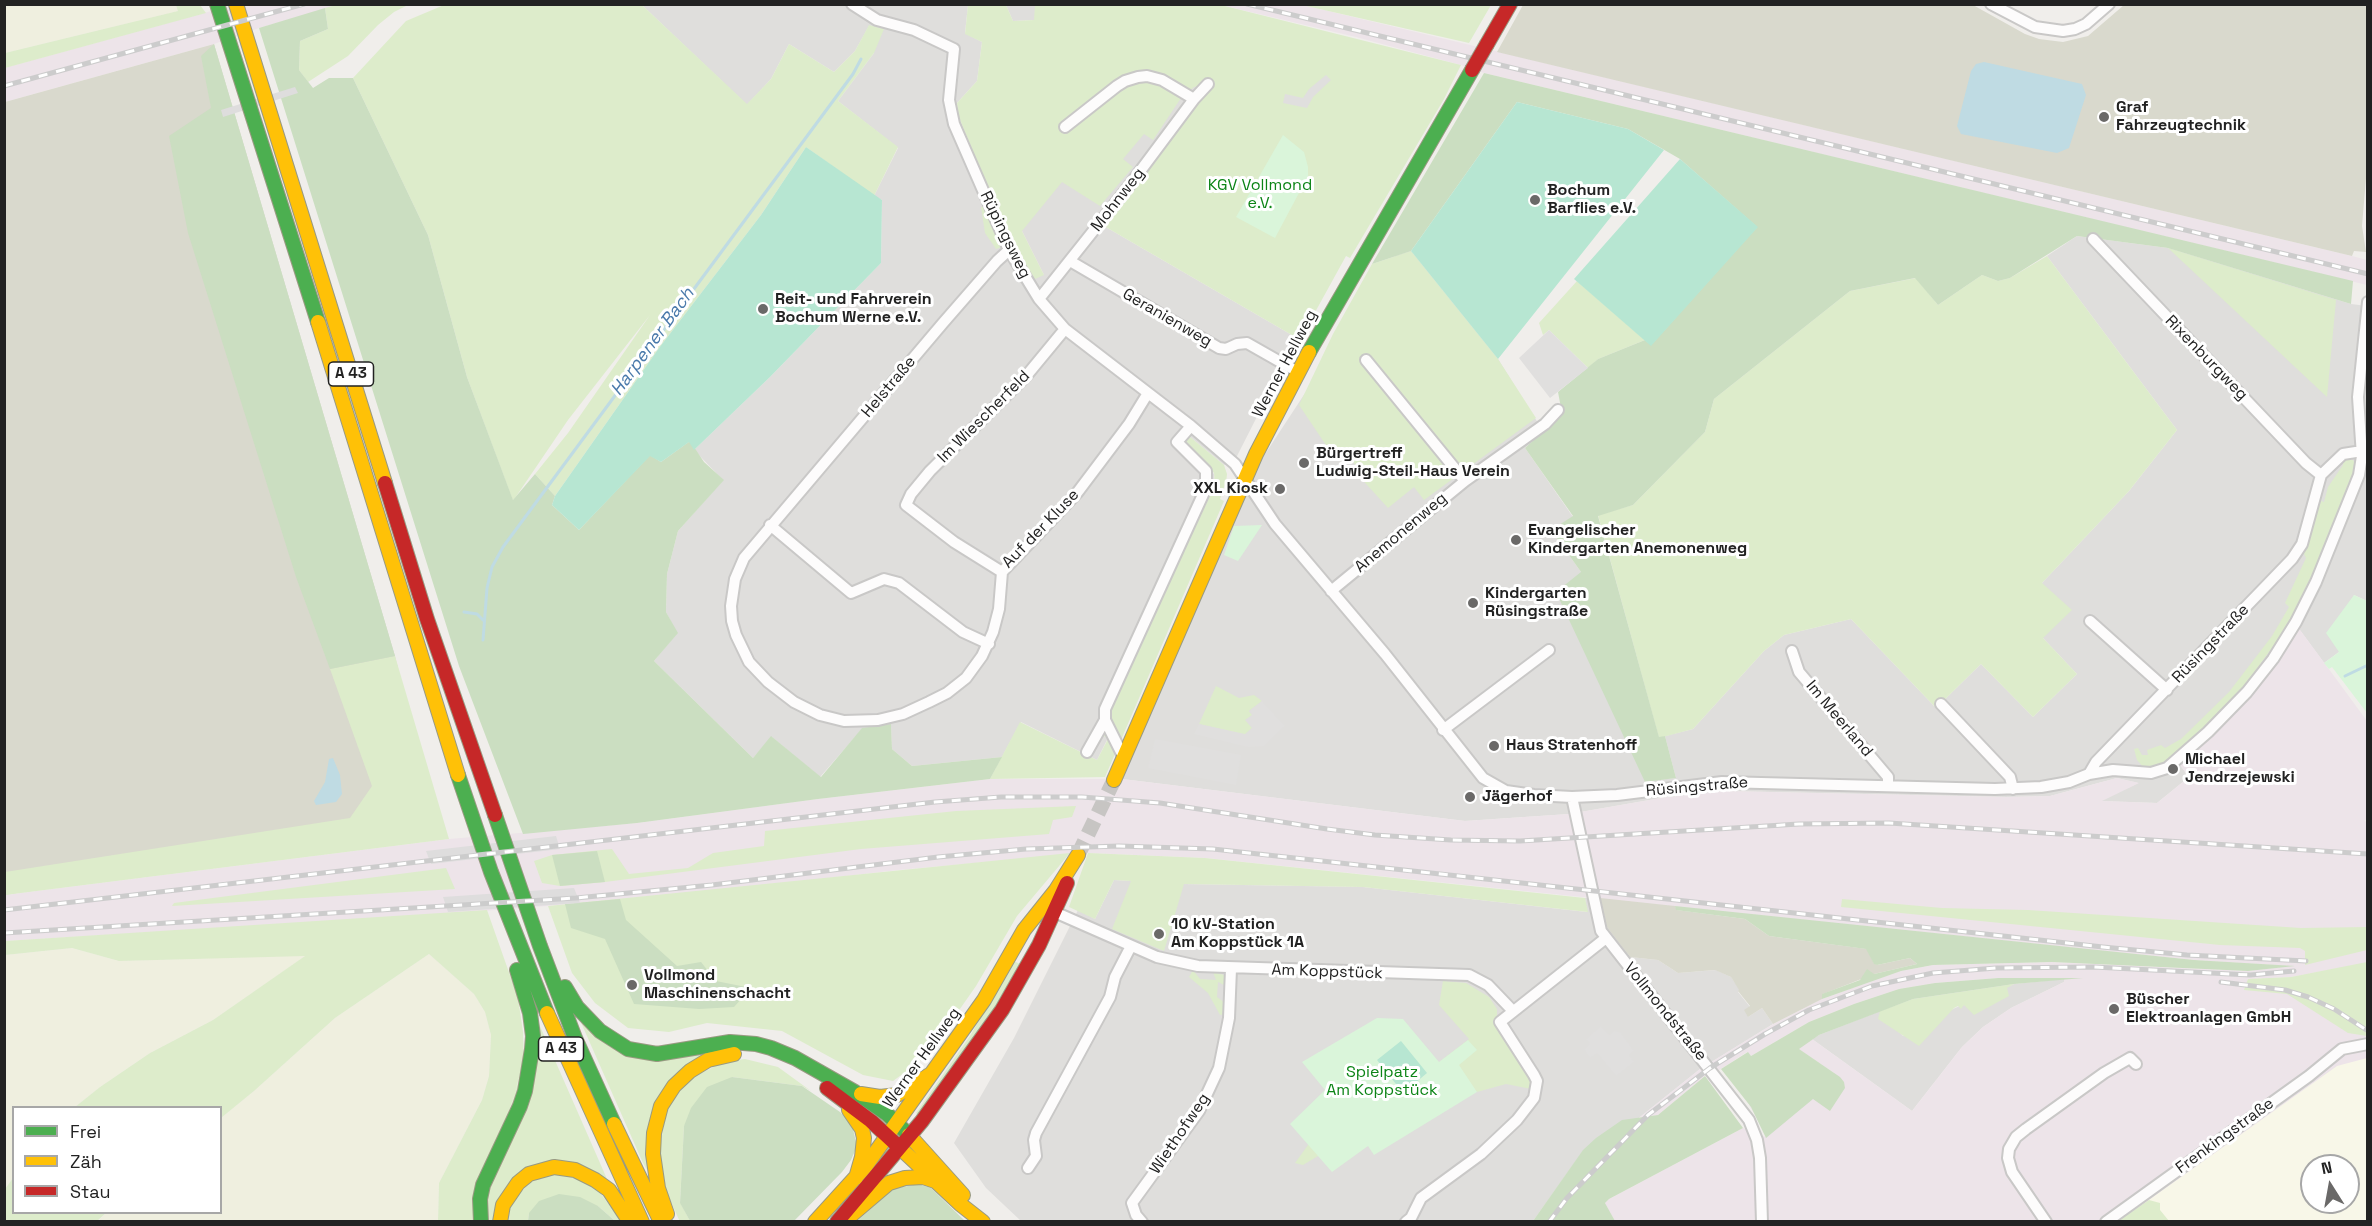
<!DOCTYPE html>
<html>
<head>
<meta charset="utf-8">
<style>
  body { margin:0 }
  #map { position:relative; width:2372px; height:1226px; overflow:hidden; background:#f0eeeb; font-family:"Space Grotesk",sans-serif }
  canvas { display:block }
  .frame { position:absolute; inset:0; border:6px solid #222; pointer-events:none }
  .legend { position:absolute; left:12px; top:1106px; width:210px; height:108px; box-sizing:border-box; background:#fff; border:2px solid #a7a7a7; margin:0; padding:8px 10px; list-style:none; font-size:18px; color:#222 }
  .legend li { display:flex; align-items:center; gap:12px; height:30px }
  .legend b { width:30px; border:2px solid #a7a7a7 }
  .north { position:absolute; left:2300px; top:1154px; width:60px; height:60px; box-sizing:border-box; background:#fff; border:2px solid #a7a7a7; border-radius:50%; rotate:349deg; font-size:16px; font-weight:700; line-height:24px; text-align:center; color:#222 }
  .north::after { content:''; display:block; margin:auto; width:21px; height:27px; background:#6a6968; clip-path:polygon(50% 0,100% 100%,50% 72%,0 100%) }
</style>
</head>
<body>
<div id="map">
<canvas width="2372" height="1226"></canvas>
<div class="frame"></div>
<ul class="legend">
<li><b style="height:8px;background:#4caf50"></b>Frei</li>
<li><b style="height:8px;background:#ffc107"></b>Zäh</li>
<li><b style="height:8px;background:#c62828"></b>Stau</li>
</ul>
<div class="north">N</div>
</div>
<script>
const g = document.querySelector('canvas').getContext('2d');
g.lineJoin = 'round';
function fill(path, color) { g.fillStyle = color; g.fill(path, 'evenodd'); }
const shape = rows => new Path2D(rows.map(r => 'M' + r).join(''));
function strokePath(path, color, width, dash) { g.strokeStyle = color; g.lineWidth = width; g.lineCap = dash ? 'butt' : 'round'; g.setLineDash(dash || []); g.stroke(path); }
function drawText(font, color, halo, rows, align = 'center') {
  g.font = font + ' "Space Grotesk",sans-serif'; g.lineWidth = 6; g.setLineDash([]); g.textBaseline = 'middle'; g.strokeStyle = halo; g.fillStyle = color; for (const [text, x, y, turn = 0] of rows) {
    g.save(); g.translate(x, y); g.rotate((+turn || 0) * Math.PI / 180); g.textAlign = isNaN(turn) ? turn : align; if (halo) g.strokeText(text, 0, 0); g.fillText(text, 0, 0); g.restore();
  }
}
fill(shape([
  [642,5,968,5,965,33,982,42,977,81,957,103,958,115,996,208,1002,247,1015,248,1044,275,1018,223,1034,20,1013,21,1006,5,1096,5,1210,87,1104,226,1297,338,1236,458,1224,465,1189,436,1184,443,1214,474,1215,484,1142,639,1108,738,1097,760,1021,722,1002,757,912,766,892,749,891,725,862,729,820,777,772,737,753,758,654,661,677,633,666,612,667,574,678,531,723,480,694,450,770,377,881,263,882,200,874,196,898,148,838,101,874,53,869,26,855,51,834,72,789,44,771,79,747,105],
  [2077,236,2168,248,2351,304,2367,306,2367,601,2354,595,2339,652,2324,663,2298,628,2221,726,2180,765,2189,777,2157,803,2100,801,2138,783,2117,778,2050,796,2006,797,1723,791,1661,798,1569,814,1465,821,1122,779,1252,474,1395,256,1411,251,1498,359,1543,431,1525,448,1573,517,1551,530,1581,572,1609,701,1646,781,1676,778,1665,736,1693,729,1764,651,1784,635,1851,619,1936,708,1981,664,2033,717,2077,674,2043,638,2042,583,2129,491,2177,430,2047,256],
  [1114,880,1183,884,1363,887,1587,912,1585,898,1600,898,1602,913,1630,957,1658,960,1678,973,1716,970,1731,977,1740,990,1738,992,1750,1007,1748,1017,1762,1008,1773,1024,1700,1069,1635,1121,1583,1151,1533,1221,1021,1221,986,1188,954,1143,1014,1038,1078,910,1095,919],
  [2064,979,2064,982,2011,1008,1983,1027,1962,1047,1912,1111,1812,1039,1819,1035,1880,1011,1903,1036,1938,1015,2014,984]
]), '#dfdedc');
fill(shape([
  [233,5,340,5,259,28,214,44,5,102,4,68],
  [1221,5,1303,5,2352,256,2367,260,2367,285,1484,73,1461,65,1356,37],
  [2298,627,2367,721,2368,818,2364,821,2368,822,2367,967,2345,967,2291,977,2253,979,2367,1016,2367,1221,1615,1222,1605,1203,1609,1199,1743,1128,1766,1137,1761,1124,1749,1105,1834,1073,1798,1049,1812,1039,1912,1111,1962,1047,1983,1027,2011,1008,2064,982,2064,979,2072,978,1998,978,1935,983,1899,989,1854,1004,1809,1022,1751,1056,1747,1052,1721,1069,1705,1076,1658,1115,1635,1121,1700,1069,1773,1024,1822,999,1877,979,1901,971,1933,965,2052,962,2248,971,2288,966,2194,960,2093,950,1206,858,1088,853,898,870,768,885,548,906,392,918,5,941,5,895,449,839,637,823,818,799,990,779,1122,779,1465,821,1569,814,1661,798,1723,791,2006,797,2050,796,2117,778,2139,783,2102,801,2157,803,2189,777,2180,765,2221,726],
  [2312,1166,2348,1166,2348,1202,2312,1202]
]), '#ede4e9');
fill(shape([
  [2367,1058,2367,1221,2118,1222,2337,1066],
  [2312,1166,2348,1166,2348,1202,2312,1202]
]), '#f8f7e8');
fill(shape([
  [1523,5,1973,5,2025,34,2039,39,2063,42,2088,36,2124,5,2367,5,2368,154,2362,226,2366,252,2354,251,2352,256,1497,52],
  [214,44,395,656,435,820,5,895,5,102],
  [1600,898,1675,906,1677,910,1745,919,1769,936,1867,949,1874,963,1877,965,1910,958,1917,964,1874,974,1823,994,1822,999,1773,1024,1762,1008,1748,1017,1744,1010,1750,1006,1738,991,1739,990,1731,977,1715,970,1678,973,1658,960,1630,957,1607,927]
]), '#d9d9cd');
fill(shape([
  [176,4,179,11,5,53,4,5],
  [72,948,119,961,307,955,213,1020,150,1053,100,1087,75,1107,14,1108,13,1178,5,1189,5,955],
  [429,954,474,994,485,1012,491,1035,489,1076,482,1100,439,1183,438,1221,97,1222,106,1213,220,1212,221,1118,254,1091,335,1018]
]), '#efefdf');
fill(shape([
  [340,4,408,5,394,12,378,25,348,56,308,82,299,70,300,41,328,29,325,8],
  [176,5,200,5,206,13,5,68,5,53,178,11],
  [444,5,642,5,747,104,771,79,789,44,834,72,855,51,869,25,884,29,874,53,838,101,898,147,874,196,806,147,761,215,659,348,555,496,535,474,568,433,650,315,568,420,513,501,467,377,428,235,353,78,406,21],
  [968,5,1006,5,1013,21,1034,20,1035,5,1221,5,1461,65,1444,99,1350,258,1346,256,1308,325,1297,338,1104,226,1210,87,1209,85,1194,87,1181,98,1153,140,1144,134,1123,159,1133,167,1100,206,1062,182,1022,231,1044,275,1035,279,1015,248,1002,247,996,249,985,233,981,207,996,208,958,115,957,103,977,81,982,42,965,34],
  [1302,5,1491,4,1491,5,1469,43],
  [2168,248,2336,300,2327,397],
  [1411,251,1498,359,1536,418,1424,500,1414,487,1388,508,1358,475,1362,472,1350,459,1344,463,1339,458,1336,460,1299,405,1333,334,1372,264],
  [2047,256,2177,430,2129,491,2042,583,2072,610,2043,638,2077,674,2033,717,1981,664,1936,708,1851,619,1784,635,1764,651,1693,729,1659,738,1598,515,1633,505,1705,432,1714,399,1850,291,1916,278,1938,305,1982,275,1998,281,2010,278],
  [1577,281,1645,340,1598,359,1588,368,1549,330,1543,335,1539,323],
  [1189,436,1224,465,1227,474,1226,483,1220,499,1224,501,1105,777,990,779,1020,722,1097,760,1108,739,1101,734,1107,714,1215,485,1214,473,1184,443],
  [2343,458,2353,460,2356,465,2351,484,2312,576,2285,630,2242,689,2220,714,2162,764,2157,767,2144,768,2137,760,2134,749,2138,748,2142,755,2148,755,2147,750,2161,745,2165,748,2181,739,2229,692,2272,636,2289,607,2285,603,2306,558,2303,552,2321,501,2324,502,2328,487,2343,465],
  [395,656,449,839,5,895,5,872,350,818,372,786,330,669],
  [1216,686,1239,698,1254,695,1262,701,1249,711,1252,714,1252,728,1245,735,1199,724],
  [1076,806,1072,817,1053,820,1049,834,861,849,605,882,560,886,542,883,534,861,552,855,612,849,629,874,688,868,713,853,764,846,765,831,956,811],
  [1070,853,1017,916,976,986,927,1056,893,1081,863,1075,782,1031,707,1023,669,1032,628,1028,595,1003,572,973,548,906],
  [1088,853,1205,858,1585,898,1588,912,1363,887,1184,884,1164,951,1112,929,1131,881,1114,880,1095,919,1069,907],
  [446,868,455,889,172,906,174,903],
  [1842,899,1942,908,2028,910,2301,928,2367,927,2367,950,2305,965,2305,951,2300,948,2220,945,1841,907],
  [487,910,518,998,523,1032,524,1063,475,1221,438,1221,439,1183,482,1100,489,1076,491,1035,485,1012,474,994,429,954,335,1018,254,1091,221,1118,220,1108,75,1107,100,1087,150,1053,213,1020,305,956,119,961,72,948,5,955,5,941],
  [1014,961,1020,964,978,1036,922,1117,916,1113,970,1036],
  [2367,962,2367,1036,2348,1033,2287,994,2244,990,2248,979,2291,977],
  [1193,970,1200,979,1216,980,1213,972,1224,975,1226,986,1218,982,1217,997,1225,1003,1225,1014,1220,1015,1208,993,1189,977],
  [1443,981,1466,983,1489,997,1497,1009,1497,1017,1494,1023,1532,1081,1531,1089,1506,1084,1477,1092,1460,1071,1303,1165,1295,1163,1308,1145,1308,1140,1434,1066,1469,1039,1439,1005],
  [2014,984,2007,988,2009,996,1974,1015,1964,1005,1961,1009,1958,1006,1954,1008,1919,1046,1878,1019,1880,1011,1913,999],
  [536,1017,607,1179,551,1161,493,1221,486,1221,488,1188],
  [579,1018,610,1047,715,1052,675,1075,651,1177,643,1163],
  [745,1059,778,1067,811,1091,802,1086,732,1077,684,1126,680,1202,690,1221,680,1222,667,1193,659,1152,667,1108,689,1079,726,1061],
  [554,1172,593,1184,622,1221,615,1221,598,1206,529,1213,528,1221,504,1222,520,1187],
  [13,1178,14,1212,106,1213,97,1221,5,1221,5,1189],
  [2149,1200,2160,1203,2160,1210,2169,1221,2118,1221]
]), '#ddeccb');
fill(shape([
  [325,8,328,29,300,41,299,70,313,88,329,78,353,78,428,235,467,377,513,500,535,474,555,496,552,505,579,530,650,455,661,462,690,441,704,462,724,480,678,531,667,574,666,612,678,633,654,661,753,758,771,736,821,777,862,728,891,724,892,749,912,766,1002,757,990,779,818,799,637,823,523,834,459,666,259,28],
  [214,44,395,656,330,669,296,577,188,233,169,136,211,108,201,56],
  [1484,73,2353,281,2351,304,2168,248,2077,236,2010,278,1998,281,1982,275,1938,305,1915,278,1850,291,1714,399,1705,432,1633,505,1598,516,1659,737,1665,736,1676,778,1645,782,1556,592,1581,572,1551,530,1573,516,1525,448,1543,431,1561,408,1558,392,1598,359,1645,340,1651,345,1757,227,1680,159,1628,129,1517,102,1411,251,1372,264],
  [597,851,605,882,560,886,552,855],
  [620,899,626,920,677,966,701,962,716,981,751,988,734,1007,699,1009,634,1004,605,939,571,928,565,904],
  [1675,906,2194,960,2295,966,2248,971,2052,962,1933,965,1901,971,1822,999,1822,994,1860,980,1867,969,1874,974,1917,964,1910,958,1877,965,1874,964,1866,949,1769,936,1745,919,1676,910],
  [1998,978,2083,978,2014,984,1913,999,1819,1035,1799,1049,1840,1077,1844,1082,1845,1088,1830,1111,1813,1099,1766,1138,1751,1107,1721,1069,1748,1052,1751,1056,1809,1022,1854,1004,1899,989,1935,983],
  [1705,1076,1743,1128,1609,1199,1605,1203,1615,1221,1533,1221,1583,1150,1596,1138,1622,1120,1658,1115],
  [732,1077,802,1086,840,1112,852,1125,857,1146,851,1160,842,1172,794,1221,690,1221,680,1203,684,1126,691,1108,707,1087],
  [918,1184,931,1188,965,1221,856,1222,893,1189],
  [559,1194,580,1197,598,1206,615,1221,528,1221,529,1213,539,1201]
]), '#cbdec1');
fill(shape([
  [1283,135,1304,152,1308,167,1308,176,1275,238,1236,217],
  [1262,525,1238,561,1224,555,1234,526],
  [2354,595,2367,601,2367,713,2332,667,2329,669,2324,663,2339,652,2326,633],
  [1377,1018,1403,1019,1439,1062,1468,1040,1477,1050,1459,1065,1477,1092,1374,1155,1368,1146,1332,1172,1290,1124,1325,1090,1302,1062]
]), '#daf5da');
fill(shape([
  [1517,102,1628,129,1664,150,1498,359,1411,251],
  [806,147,882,200,881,263,770,377,694,450,689,442,661,462,650,456,579,530,552,505,555,496,659,348,761,215],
  [1680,159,1758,227,1651,346,1574,279],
  [1401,1041,1427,1073,1403,1093,1377,1060]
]), '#b7e6d2');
fill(shape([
  [1326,75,1331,80,1313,97,1307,108,1283,103,1285,94,1303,98,1309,89],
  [1549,330,1588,368,1550,398,1519,358],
  [1262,701,1285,726,1264,746,1248,747,1194,734,1199,724,1245,734,1252,728,1245,720,1252,715,1249,711],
  [1155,739,1241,755,1236,785,1148,768],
  [1601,1026,1609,1035,1614,1031,1621,1033,1634,1051,1629,1055,1634,1062,1616,1076,1597,1053,1590,1058,1584,1049,1590,1044,1586,1039]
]), '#e0dfde');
fill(shape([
  [1984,62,2082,84,2086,95,2069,148,2057,153,1961,134,1957,126,1971,71,1976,64],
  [333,758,340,775,342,794,336,802,316,805,314,801,325,782,329,759]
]), '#bfdbe3');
fill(shape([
  [295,87,298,93,223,117,221,110],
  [556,836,560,849,431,864,426,851],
  [574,888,580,903,448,912,443,897]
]), '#dedddd');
strokePath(shape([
  [464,612,477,614,483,620],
  [483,640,487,588,492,567,503,547,853,74,861,59],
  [2345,676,2368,665]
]), '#bfdbe3', 3);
strokePath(shape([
  [1078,855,1114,780]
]), '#c7c5c3', 15, [15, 8]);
const street = shape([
  [852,4,877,20,914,30,954,49,949,100,954,124,1009,250,1039,299,1065,329,1191,426,1235,464,1275,524,1385,654,1483,778,1506,791,1534,795,1572,797,1617,795,1722,782,1995,789,2041,787,2069,782,2089,774,2096,762,2292,559,2302,544,2321,475,2343,454,2362,451],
  [1991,4,2035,27,2063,31,2075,29,2086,24,2109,4],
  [1194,99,1208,84],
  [2093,239,2306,463,2321,475],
  [1070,261,1219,348,1226,349,1237,344,1247,343,1298,372],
  [1039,299,1129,186,1194,99,1162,80,1147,76,1138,77,1125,81,1117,86,1065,127],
  [1065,329,1027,375,930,471,911,494,906,505,954,542,1002,572,1077,493,1129,424,1148,393],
  [1366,360,1465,481],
  [770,525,851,593,884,579,899,583,963,632,989,644],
  [1002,572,999,609,993,632,982,656,966,678,947,693,929,702,903,714,878,720,844,721,820,715,794,702,768,682,749,662,736,635,732,621,731,606,735,579,744,558,943,323,997,261,1009,250],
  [1331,591,1465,481,1545,424,1558,410],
  [2090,621,2167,690],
  [1792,651,1799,672,1888,777,1888,785],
  [1941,704,2010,777,2013,789],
  [1105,720,1124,758],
  [1443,730,1549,650],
  [1087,752,1105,720,1105,709,1206,488,1206,471,1177,442,1191,426],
  [2089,774,2113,770,2151,773,2167,768,2208,732,2247,692,2273,659,2296,622,2316,582,2359,475,2362,456,2358,397,2368,302],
  [1572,797,1601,931,1749,1120,1757,1140,1760,1158,1762,1222],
  [1050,910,1157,957,1198,966,1469,975,1488,985,1513,1011],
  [1028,1168,1036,1156,1034,1140,1036,1133,1110,997,1115,977,1131,946],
  [1142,1222,1136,1215,1132,1203,1199,1111,1219,1068,1229,1018,1231,969],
  [1406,1222,1411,1218,1421,1198,1481,1154,1517,1120,1534,1098,1537,1081,1534,1075,1500,1022,1606,938],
  [2046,1222,2012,1172,2008,1158,2009,1149,2016,1137,2026,1129,2104,1073,2130,1058,2136,1064],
  [2106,1222,2309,1076,2342,1049,2368,1044]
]);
const fast = shape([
  [217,4,318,322],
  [1309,352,1472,70],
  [458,775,491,872,547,1013],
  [495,815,540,946,575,1038,614,1124],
  [565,987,577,1007,600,1031,628,1049,657,1054,730,1042,756,1044,771,1048,795,1058,855,1092,887,1114,909,1135],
  [481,1222,480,1199,483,1185,520,1106,525,1091,532,1049,533,1036,530,1013,517,970]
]);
const slow = shape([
  [236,4,385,483],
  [318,322,458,775],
  [1114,780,1256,454,1309,352],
  [547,1013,642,1222],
  [861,1094,880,1097,897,1095,931,1074],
  [849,1110,862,1129,864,1138,862,1157,856,1178],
  [614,1124,661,1222],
  [909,1135,963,1195],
  [899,1147,960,1204,983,1222],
  [667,1214,658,1188,653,1154,654,1133,661,1106,674,1086,690,1071,708,1060,734,1054],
  [848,1218,889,1183,905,1178,923,1177,935,1181],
  [500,1222,503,1205,518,1183,529,1174,554,1167,575,1170,595,1180,609,1190,628,1219],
  [815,1222,865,1167,984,1000,1024,930,1056,890,1078,855]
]);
const jam = shape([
  [1487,44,1510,4],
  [385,483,427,619,495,815],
  [827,1088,871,1121,899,1147],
  [837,1222,922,1121,1002,1010,1039,945,1067,883]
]);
strokePath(street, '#c9c8c7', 14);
strokePath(fast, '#999a82', 16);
strokePath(slow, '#999a82', 16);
strokePath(jam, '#999a82', 16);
strokePath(street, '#fdfcfc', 10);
strokePath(fast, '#4caf50', 14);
strokePath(slow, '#ffc107', 14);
strokePath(jam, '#c62828', 14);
const rail = shape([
  [1247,4,2368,274],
  [4,86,304,4],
  [4,910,935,802,1001,797,1082,797,1160,803,1327,829,1375,835,1451,840,1520,841,1799,824,1889,823,2368,854],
  [4,933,576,898,712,885,938,857,1026,849,1119,846,1213,849,2103,947,2187,955,2306,961],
  [2221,982,2285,990,2308,997,2334,1009,2368,1031],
  [1549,1222,1567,1198,1648,1115,1710,1068,1765,1034,1809,1010,1872,986,1933,973,1996,968,2094,967,2250,975,2294,971]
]);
strokePath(rail, '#ccc', 5);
strokePath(rail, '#fff', 3, [9]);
const jamBridge = shape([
  [1472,70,1487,44]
]);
strokePath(jamBridge, '#999a82', 16, []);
strokePath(jamBridge, '#c62828', 14);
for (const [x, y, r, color] of [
  [2104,117,6,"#6a6968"],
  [1535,200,6,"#6a6968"],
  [763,309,6,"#6a6968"],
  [1304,463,6,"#6a6968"],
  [1280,489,6,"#6a6968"],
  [1516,540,6,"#6a6968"],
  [1473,603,6,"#6a6968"],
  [1494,746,6,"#6a6968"],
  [2173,769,6,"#6a6968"],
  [1470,797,6,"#6a6968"],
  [1159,934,6,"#6a6968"],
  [632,985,6,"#6a6968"],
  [2114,1009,6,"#6a6968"]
]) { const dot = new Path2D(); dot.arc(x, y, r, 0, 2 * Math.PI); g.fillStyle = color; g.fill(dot); strokePath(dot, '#fff', 2); }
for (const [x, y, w] of [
  [351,374,45],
  [561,1049,45]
]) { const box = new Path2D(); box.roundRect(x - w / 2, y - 12, w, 24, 4.5); g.fillStyle = '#fff'; g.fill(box); strokePath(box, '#222', 1.5); }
drawText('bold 15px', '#222', null, [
  ["A 43",351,374],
  ["A 43",561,1049]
]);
drawText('bold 16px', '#222', '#fff', [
  ["Graf",2116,108],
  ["Fahrzeugtechnik",2116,126],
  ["Bochum",1547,191],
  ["Barflies e.V.",1547,209],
  ["Reit- und Fahrverein",775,300],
  ["Bochum Werne e.V.",775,318],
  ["Bürgertreff",1316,454],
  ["Ludwig-Steil-Haus Verein",1316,472],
  ["XXL Kiosk",1268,489,"right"],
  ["Evangelischer",1528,531],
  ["Kindergarten Anemonenweg",1528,549],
  ["Kindergarten",1485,594],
  ["Rüsingstraße",1485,612],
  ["Haus Stratenhoff",1506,746],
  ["Michael",2185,760],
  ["Jendrzejewski",2185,778],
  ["Jägerhof",1482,797],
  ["10 kV-Station",1171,925],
  ["Am Koppstück 1A",1171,943],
  ["Vollmond",644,976],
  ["Maschinenschacht",644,994],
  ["Büscher",2126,1000],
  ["Elektroanlagen GmbH",2126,1018]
], 'left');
drawText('16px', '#0c8416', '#fff', [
  ["KGV Vollmond",1260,186],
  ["e.V.",1260,204],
  ["Spielpatz",1382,1073],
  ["Am Koppstück",1382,1091]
]);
drawText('16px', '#222', '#fff', [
  ["Mohnweg",1118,200,-52],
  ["Rüpingsweg",1005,235,64],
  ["Geranienweg",1167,318,30],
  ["Rixenburgweg",2206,358,46],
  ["Werner Hellweg",1285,364,-62],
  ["Helstraße",889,387,-50],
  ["Im Wiescherfeld",984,417,-45],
  ["Auf der Kluse",1041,529,-46],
  ["Anemonenweg",1401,533,-40],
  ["Rüsingstraße",2211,644,-46],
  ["Im Meerland",1839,719,50],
  ["Rüsingstraße",1697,787,-5],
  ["Am Koppstück",1327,972,2],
  ["Vollmondstraße",1665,1012,51],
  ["Werner Hellweg",922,1058,-54],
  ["Wiethofweg",1180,1134,-56],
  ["Frenkingstraße",2225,1136,-36]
]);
drawText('italic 18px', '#4a7aab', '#fff', [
  ["Harpener Bach",653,342,-54]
]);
</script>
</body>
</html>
